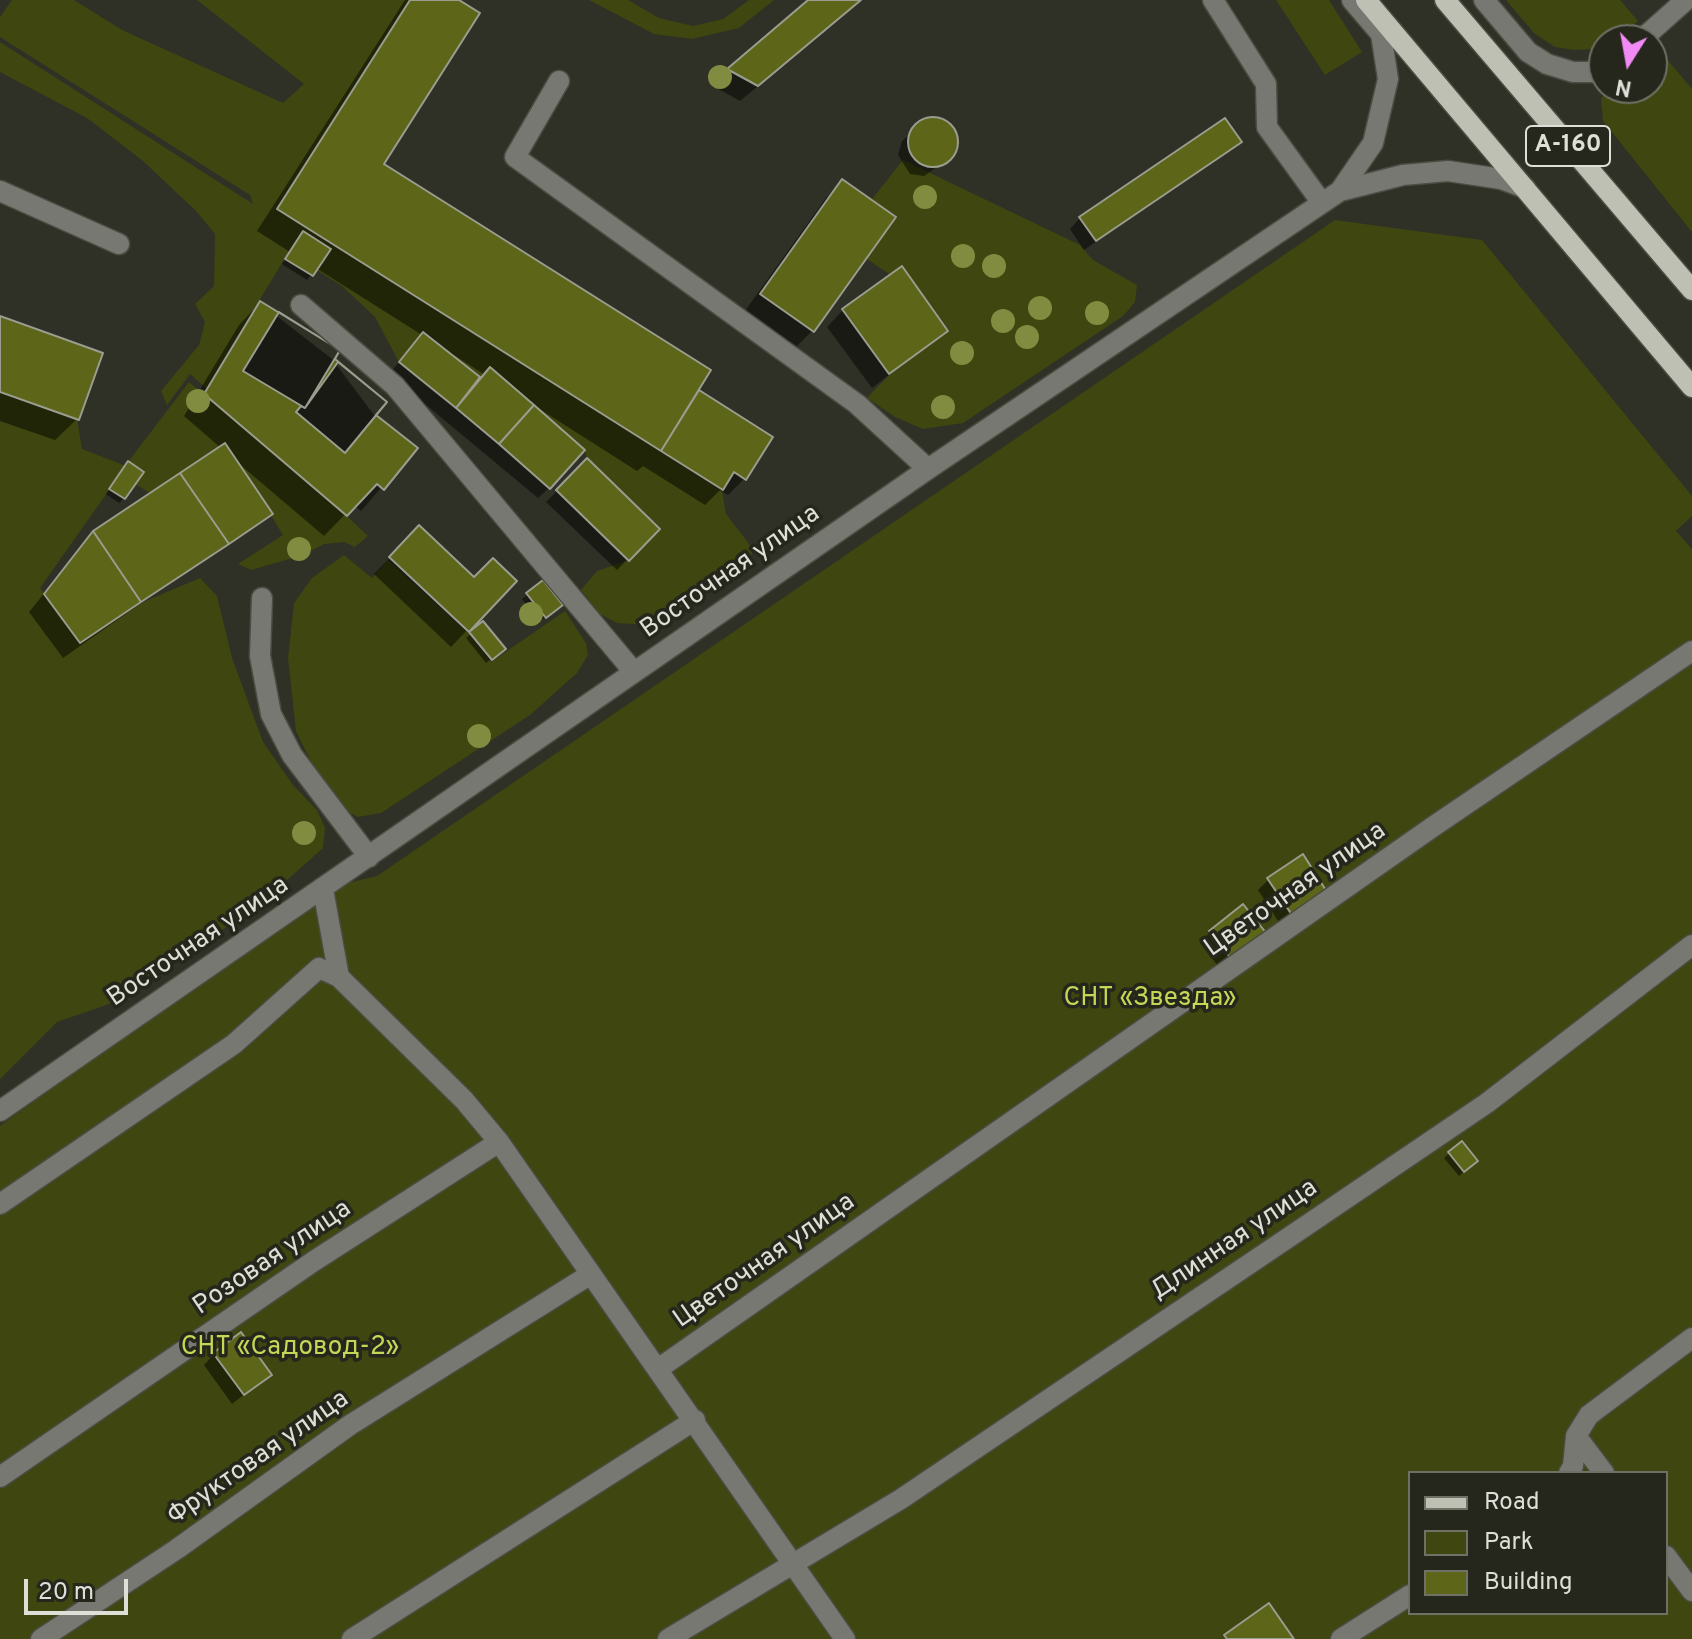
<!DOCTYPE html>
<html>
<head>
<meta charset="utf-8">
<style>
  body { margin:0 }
  #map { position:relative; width:1692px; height:1639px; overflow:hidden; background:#2f3126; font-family:Overpass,sans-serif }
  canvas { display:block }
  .legend { position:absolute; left:1408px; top:1471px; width:260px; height:144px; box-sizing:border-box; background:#25271c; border:2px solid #6f7167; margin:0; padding:10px 14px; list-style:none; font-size:24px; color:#dee0d8 }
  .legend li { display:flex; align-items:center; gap:16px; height:40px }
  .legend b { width:40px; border:2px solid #6f7167 }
  .north { position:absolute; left:1588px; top:24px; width:80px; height:80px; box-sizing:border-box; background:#25271c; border:2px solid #6f7167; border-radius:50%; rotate:191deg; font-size:22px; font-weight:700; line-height:32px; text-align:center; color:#dee0d8 }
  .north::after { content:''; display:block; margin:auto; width:28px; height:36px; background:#f18af4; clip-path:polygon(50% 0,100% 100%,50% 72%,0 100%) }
  .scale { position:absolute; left:24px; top:1579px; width:104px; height:36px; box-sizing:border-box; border:4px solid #dee0d8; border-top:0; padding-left:10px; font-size:24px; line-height:28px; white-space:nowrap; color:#dee0d8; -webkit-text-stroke:6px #25271c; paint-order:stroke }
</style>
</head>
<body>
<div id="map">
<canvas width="1692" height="1639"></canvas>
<ul class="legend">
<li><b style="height:10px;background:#bec0b4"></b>Road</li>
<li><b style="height:22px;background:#3f460f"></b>Park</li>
<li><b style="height:22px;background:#5c6518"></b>Building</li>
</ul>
<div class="north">N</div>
<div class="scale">20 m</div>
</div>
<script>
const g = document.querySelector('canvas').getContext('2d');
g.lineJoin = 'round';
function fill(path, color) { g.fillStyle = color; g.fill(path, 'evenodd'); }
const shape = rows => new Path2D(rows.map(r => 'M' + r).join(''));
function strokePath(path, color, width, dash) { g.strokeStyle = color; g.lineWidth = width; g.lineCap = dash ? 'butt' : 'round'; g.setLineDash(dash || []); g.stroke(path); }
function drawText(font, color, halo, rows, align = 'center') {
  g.font = font + ' Overpass,sans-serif'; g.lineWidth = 7; g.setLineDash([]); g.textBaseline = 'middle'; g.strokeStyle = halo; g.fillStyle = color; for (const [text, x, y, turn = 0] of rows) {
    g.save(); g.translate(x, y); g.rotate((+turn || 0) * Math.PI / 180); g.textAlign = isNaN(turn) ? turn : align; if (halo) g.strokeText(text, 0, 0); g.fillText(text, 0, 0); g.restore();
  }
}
fill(shape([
  [12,0,74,0,122,30,283,103,304,84,197,0,409,0,277,209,722,491,726,514,753,549,750,560,696,603,648,625,617,623,600,614,581,590,597,571,629,560,660,527,587,458,585,451,490,367,480,377,425,331,399,362,375,317,342,286,318,271,331,249,302,230,206,388,190,374,167,405,161,391,199,345,205,322,195,304,214,286,215,234,196,211,143,161,87,118,0,72,0,42,253,204,250,195,0,37,0,17],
  [589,0,628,0,659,18,693,26,723,19,749,0,774,0,739,28,692,39,654,34],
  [1276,0,1329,0,1362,52,1325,75],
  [1506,0,1620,0,1638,21,1615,40,1604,40,1604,44,1592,49,1575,50,1555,47,1534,33],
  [1655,45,1692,89,1692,232,1603,121,1601,98,1611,88,1652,88,1652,48],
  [903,160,1080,245,1093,260,1137,285,1135,302,1123,316,963,423,923,429,895,417,867,398,889,375,949,330,902,267,889,274,867,259,895,218,872,199],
  [1335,220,1482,240,1692,496,1692,516,1676,531,1692,549,1692,1639,0,1639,0,1126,323,889,377,876],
  [1410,1473,1666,1473,1666,1613,1410,1613],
  [189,382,346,515,368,536,355,547,344,542,324,544,303,555,251,570,238,564,283,535,227,444,150,493,135,484,145,471,128,462],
  [0,392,77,419,82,449,126,466,40,588,78,643,141,603,200,578,217,596,232,658,263,742,293,785,317,810,325,828,323,848,258,906,112,1003,57,1022,0,1079],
  [344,555,372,578,388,560,468,633,491,662,565,611,586,643,588,655,577,673,530,715,381,813,358,817,339,807,316,772,296,731,288,658,294,603,312,578]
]), '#3f460f');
fill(shape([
  [405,0,456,0,381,164,693,400,699,393,744,479,728,495,720,490,705,505,643,466,637,471,538,408,549,488,538,498,389,374,422,335,316,268,307,280,282,264,290,252,257,231],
  [454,355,485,375,480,380,452,358],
  [811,0,862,0,740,101,713,86],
  [926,120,948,125,955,137,949,158,924,176,910,174,898,155,902,141],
  [1239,142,1084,250,1070,229,1080,218],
  [842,182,893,218,812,331,796,347,745,311,826,198],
  [260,303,332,359,374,415,415,448,361,511,354,505,324,536,237,462,270,513,63,658,29,612,94,533,221,448,184,416,239,325],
  [843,310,946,331,872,388,827,327],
  [0,318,77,419,55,440,0,421],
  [587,461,657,529,617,570,546,502],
  [124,469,124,498,119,503,106,494],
  [419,528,474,580,514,581,451,647,374,574],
  [543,583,556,610,540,621,522,599],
  [483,624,498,653,486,663,466,638],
  [1269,879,1324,891,1280,924,1258,890],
  [1210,932,1264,934,1221,970,1200,943],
  [1461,1143,1471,1165,1459,1176,1444,1158],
  [214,1354,269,1375,232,1404,204,1365]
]), '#0007');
const building = shape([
  [410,0,459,0,480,13,384,164,711,370,661,451,277,209,410,0],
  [808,0,861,0,758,86,727,69,808,0],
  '908 142a25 25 0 1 1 50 0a25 25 0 1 1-50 0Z',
  [1225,118,1242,142,1096,241,1079,217,1225,118],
  [842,179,896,217,814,332,760,294,842,179],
  [303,231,331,249,313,276,285,259,303,231],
  [902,266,948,331,889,374,842,309,902,266],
  [260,301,340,350,335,359,387,402,376,415,418,448,384,490,377,484,347,516,204,394,260,301],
  [279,312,340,350,305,408,243,371,279,312],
  [0,316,103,353,79,420,0,392,0,316],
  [423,332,480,377,456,408,399,362,423,332],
  [338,362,387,402,345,453,296,412,301,406,305,408,338,362],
  [490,367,534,405,499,444,456,408,490,367],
  [699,390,773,437,746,480,734,472,723,490,661,451,699,390],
  [534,405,585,450,550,489,499,444,534,405],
  [225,443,273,514,229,544,180,473,225,443],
  [587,458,660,529,629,561,556,490,587,458],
  [128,461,144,472,125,499,109,489,128,461],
  [180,473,229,544,141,602,93,531,180,473],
  [419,525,474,577,493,558,517,581,469,632,389,557,419,525],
  [93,531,141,602,80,643,44,594,93,531],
  [543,580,563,605,546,618,526,593,543,580],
  [483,621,506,649,492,660,469,632,483,621],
  [1303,854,1327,892,1292,915,1267,878,1303,854],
  [1243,904,1267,934,1233,961,1209,931,1243,904],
  [1462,1141,1478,1161,1464,1172,1448,1152,1462,1141],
  [241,1332,272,1375,244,1395,213,1353,241,1332],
  [1269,1603,1294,1639,1227,1639,1224,1635,1269,1603]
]);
fill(building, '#5c6518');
strokePath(building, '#9a9d8f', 2);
const minor = shape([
  [1213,0,1266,84,1267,127,1322,203],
  [1484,0,1528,52,1547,64,1573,72,1593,72,1604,66],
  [1641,40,1686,0],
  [559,81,515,157,857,404,928,469],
  [0,191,119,244],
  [1340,191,1373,143,1388,79,1381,34,1352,0],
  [301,305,395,386,634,672],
  [262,598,260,656,271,714,292,755,369,857],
  [323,889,339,977,464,1100,499,1142,845,1639],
  [0,1111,928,469,1340,191,1403,175,1448,171,1501,179,1525,188],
  [0,1204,234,1044,319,968,339,977],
  [658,1369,1434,826,1692,651],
  [1576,1436,1604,1473],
  [1569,1473,1573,1466,1576,1436,1589,1415,1692,1338],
  [0,1477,314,1261,499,1142],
  [1666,1556,1692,1591],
  [41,1639,177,1549,350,1425,591,1274],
  [352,1639,695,1420],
  [668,1639,901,1499,1313,1221,1487,1103,1692,945],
  [1341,1639,1410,1595]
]);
const major = shape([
  [1366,0,1692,387],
  [1445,0,1692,290]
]);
strokePath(minor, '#4b4d42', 23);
strokePath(major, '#4b4d42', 23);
strokePath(minor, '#777872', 20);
strokePath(major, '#bec0b4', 20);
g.fillStyle = '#828c40';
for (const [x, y] of [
  [720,77],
  [925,197],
  [963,256],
  [994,266],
  [1040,308],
  [1097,313],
  [1003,321],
  [1027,337],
  [962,353],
  [198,401],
  [943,407],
  [299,549],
  [531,614],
  [479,736],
  [304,833]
]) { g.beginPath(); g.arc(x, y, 12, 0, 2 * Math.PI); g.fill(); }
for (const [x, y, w] of [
  [1568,146,84]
]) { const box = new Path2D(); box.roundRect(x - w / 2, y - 20, w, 40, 6); g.fillStyle = '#25271c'; g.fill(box); strokePath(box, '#dee0d8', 2); }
drawText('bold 24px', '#dee0d8', null, [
  ["А-160",1568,146]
]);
drawText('26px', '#dee0d8', '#25271c', [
  ["Восточная улица",731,573,-35],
  ["Цветочная улица",1296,891,-35],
  ["Восточная улица",199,943,-34],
  ["Длинная улица",1235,1241,-34],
  ["Розовая улица",273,1259,-34],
  ["Цветочная улица",765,1262,-35],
  ["Фруктовая улица",259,1459,-35]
]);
drawText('26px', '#c5d755', '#25271c', [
  ["СНТ «Звезда»",1150,1000],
  ["СНТ «Садовод-2»",290,1349]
]);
</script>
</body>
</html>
